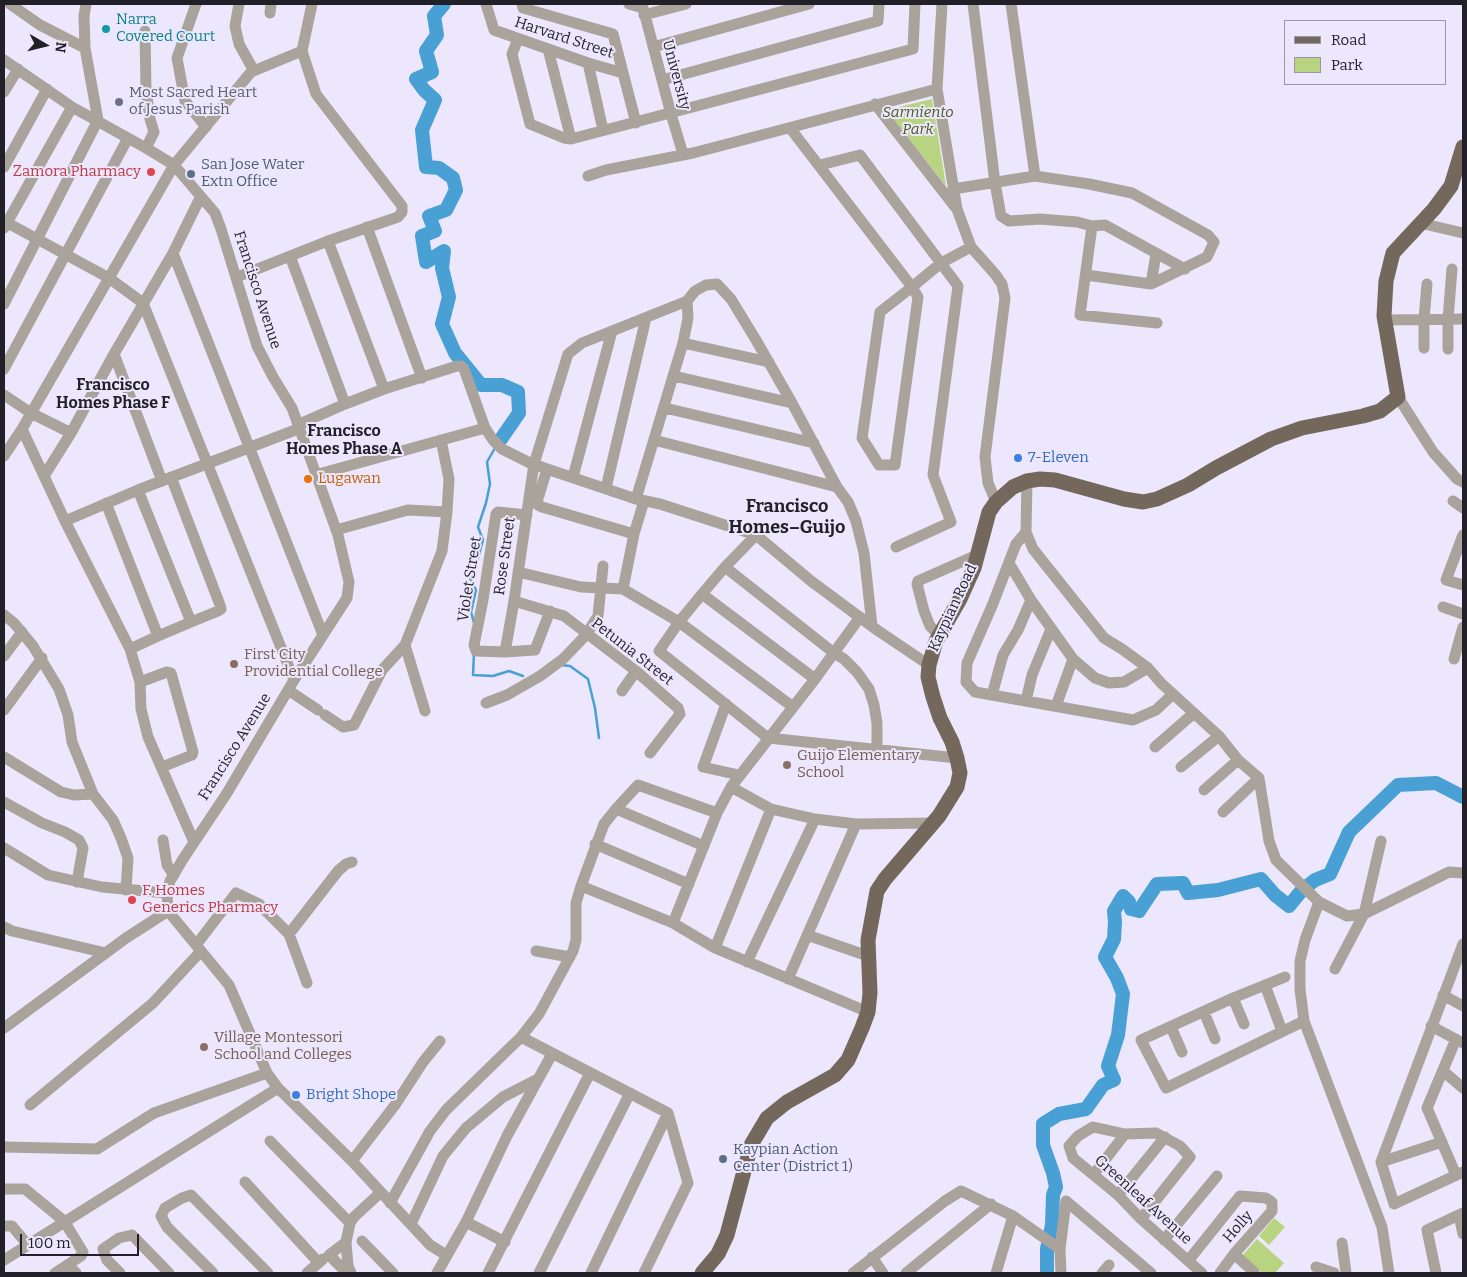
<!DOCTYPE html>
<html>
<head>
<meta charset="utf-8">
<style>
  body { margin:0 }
  #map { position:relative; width:1467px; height:1277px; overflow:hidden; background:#ece7fc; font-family:Bitter,serif }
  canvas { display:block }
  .frame { position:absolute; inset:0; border:5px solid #211f27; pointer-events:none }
  .legend { position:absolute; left:1284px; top:20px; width:162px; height:65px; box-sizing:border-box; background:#ece7fc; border:1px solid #9b97a7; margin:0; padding:6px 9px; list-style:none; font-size:15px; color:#211f27 }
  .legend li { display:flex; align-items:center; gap:10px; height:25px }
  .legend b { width:25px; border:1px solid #9b97a7 }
  .north { position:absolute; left:20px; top:20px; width:50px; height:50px; -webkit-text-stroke:4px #ece7fc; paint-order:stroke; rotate:98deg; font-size:14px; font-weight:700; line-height:20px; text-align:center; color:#211f27 }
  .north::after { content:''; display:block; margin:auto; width:18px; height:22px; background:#211f27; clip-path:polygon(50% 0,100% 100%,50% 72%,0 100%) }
  .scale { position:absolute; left:20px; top:1234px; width:119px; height:22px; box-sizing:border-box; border:2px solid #211f27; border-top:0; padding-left:6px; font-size:15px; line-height:18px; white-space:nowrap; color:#211f27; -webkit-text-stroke:4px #ece7fc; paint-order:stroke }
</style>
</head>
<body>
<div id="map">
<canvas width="1467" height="1277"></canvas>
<div class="frame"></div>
<ul class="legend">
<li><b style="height:6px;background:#73685b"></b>Road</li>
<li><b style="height:14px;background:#b8d481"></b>Park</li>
</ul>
<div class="north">N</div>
<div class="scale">100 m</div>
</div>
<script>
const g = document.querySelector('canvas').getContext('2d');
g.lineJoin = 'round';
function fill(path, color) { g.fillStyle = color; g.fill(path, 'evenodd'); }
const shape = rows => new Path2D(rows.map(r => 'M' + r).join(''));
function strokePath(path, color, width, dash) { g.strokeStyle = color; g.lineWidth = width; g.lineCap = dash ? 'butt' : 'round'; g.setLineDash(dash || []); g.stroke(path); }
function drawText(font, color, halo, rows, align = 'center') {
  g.font = font + ' Bitter,serif'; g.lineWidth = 4; g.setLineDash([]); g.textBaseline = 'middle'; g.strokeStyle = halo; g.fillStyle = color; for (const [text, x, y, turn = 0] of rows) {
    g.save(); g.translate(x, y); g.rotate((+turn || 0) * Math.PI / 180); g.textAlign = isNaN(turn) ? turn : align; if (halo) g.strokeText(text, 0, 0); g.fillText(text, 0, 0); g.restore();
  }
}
fill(shape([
  [932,99,946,186,886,110],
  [1274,1218,1285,1227,1269,1245,1259,1236],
  [1257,1239,1284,1263,1275,1273,1262,1273,1242,1256]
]), '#b8d481');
strokePath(shape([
  [474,623,471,612,476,590,470,578,478,558,483,540,478,527,486,503,490,484,487,462,495,448],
  [474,653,473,675,493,676,509,671,523,676],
  [561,665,570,666,588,679,595,708,599,738]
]), '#48a0d5', 2.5);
strokePath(shape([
  [444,4,434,16,437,35,426,51,432,72,416,79,424,90,435,100,422,130,426,167,439,168,453,178,456,190,446,210,429,216,435,231,422,236,426,262,444,251,442,268,449,297,442,324,455,353,481,385,502,385,518,392,519,413,501,439],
  [1047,1273,1047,1249,1052,1225,1053,1195,1056,1187,1053,1173,1043,1145,1043,1124,1059,1114,1086,1109,1103,1085,1114,1080,1108,1066,1118,1035,1123,994,1117,978,1105,957,1114,939,1115,922,1114,911,1123,896,1129,902,1131,909,1139,911,1157,884,1183,883,1188,893,1218,890,1261,879,1275,895,1289,906,1302,890,1315,880,1330,874,1349,832,1398,785,1436,783,1463,797]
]), '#48a0d5', 14);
strokePath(shape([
  [10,4,40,25,85,48],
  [196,4,177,58,185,101,206,127],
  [239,4,235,26,239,44,254,71],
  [486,4,494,30,588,63,623,73],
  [522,4,523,8,613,34,636,123],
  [629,4,643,8],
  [642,4,671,114,683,154],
  [942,4,937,89,957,209,971,247,995,274,1002,284,1005,298,985,457,988,483,996,502],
  [973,4,995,183,1001,216,1009,221,1040,219,1077,222,1092,226,1105,225,1185,269],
  [270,13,271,4],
  [644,15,686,4],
  [145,31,146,89,150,119,154,132,146,148],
  [518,39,512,54,530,124,564,138,571,139,913,49,915,4],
  [653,47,809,4],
  [548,49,571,139],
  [4,60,72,107,146,148,174,165,215,213,221,229,257,346,273,377,292,408,338,535,349,582,347,598,294,680,227,793,183,859,170,881,167,893,168,911,229,985,267,1073,278,1088,352,1161,430,1245,446,1255],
  [588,63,603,130],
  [662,80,878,21,879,4],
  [4,92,18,69],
  [875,104,955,207],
  [790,128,912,287,918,297,895,465,879,465,862,438,880,312,912,287,941,263,971,247],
  [820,165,860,155,958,286,933,475,951,522,896,547],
  [4,167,47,89],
  [588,176,606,170,693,153,937,89],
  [1035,176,1089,184,1132,193,1208,235,1214,242,1207,257,1151,284,1086,275],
  [953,189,1035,176,1011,4],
  [4,221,109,278,22,429,65,521,130,649,140,682,141,709,148,737,194,842],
  [1420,223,1463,233],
  [1092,226,1080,315,1157,323],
  [367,227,422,378],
  [4,228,72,107],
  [328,241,384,389],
  [173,253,323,635],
  [290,256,345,404],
  [237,277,328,241,398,217,402,212,402,206,316,94,302,51],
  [1151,284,1156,254],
  [4,304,98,120,85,48,84,16,86,4],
  [1385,320,1463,319],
  [683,343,769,362],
  [1424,348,1424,319,1427,284],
  [1448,349,1448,319,1452,269],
  [114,354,162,481],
  [4,369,128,138],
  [674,376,792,403],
  [4,395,31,413,71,433],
  [1398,397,1433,452,1457,479,1463,482],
  [665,408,814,443],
  [654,440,837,487],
  [4,456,22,429],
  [547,469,537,502,538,505,542,507,634,534,644,501],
  [315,475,485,428],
  [44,476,71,433,114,354,173,253,200,198],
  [171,477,220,605,221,609,218,611,191,622],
  [573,477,612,331],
  [1027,481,1026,532,1033,549,1104,638,1122,649,1148,668,1161,683,1219,736,1238,760,1259,778,1269,841,1276,860,1319,902,1347,916,1364,914,1449,872,1463,873],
  [606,488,646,318],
  [138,490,191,622,158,636],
  [636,499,683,343,688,318,687,301,695,291,706,285,717,284,731,299,756,340,792,403,837,487,848,502,856,521,864,553,872,626],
  [1453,501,1463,508],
  [106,503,158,636,130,649],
  [527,515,498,512,496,514,483,600,474,645,476,651,505,652,535,650,550,611],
  [65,521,138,490,298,429,304,422,345,404,384,389,457,366,461,366,464,369,485,428,493,440,502,449,530,463,547,469,636,499,660,504,756,535,811,581,877,630,929,665],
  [336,530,408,510,447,512],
  [1026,532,1016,544,992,606,967,663,966,682,975,692,1133,720,1156,710,1173,694],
  [634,534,623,589,679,622,793,707],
  [756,535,725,567,702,594,679,622,659,651,768,738,957,758],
  [1463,535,1446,580,1463,585],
  [1009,563,1031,600],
  [725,567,834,653,844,659,857,672,869,689,874,705,877,723,877,750],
  [518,572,581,587,623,589],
  [702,594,815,679],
  [514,601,564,616,636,671,678,708,680,714,650,753],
  [1443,607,1463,614],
  [4,615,14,623,33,646,59,689,68,715,72,742,93,794,113,820,121,838,128,858,126,890],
  [939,635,930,626,924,611,917,584,918,581,977,555],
  [405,645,442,551,447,512,449,479,441,440],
  [505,652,514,601,534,464,568,354,582,343,687,301],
  [4,656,22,632],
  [1454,659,1463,627],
  [294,680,143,303,109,278,174,165,251,72,302,51,312,4],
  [140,682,167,672,171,673,193,752,192,755,162,767],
  [288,690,318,710],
  [622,691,636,671],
  [992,695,1003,655,1018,630,1031,600,1073,659,1095,678,1109,683,1124,682,1148,668],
  [1026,701,1032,675,1051,629],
  [486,703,507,695,540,676,563,659,586,635,598,616,603,566],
  [726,704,703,767,739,775],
  [1056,706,1073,659],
  [4,710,42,658],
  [325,715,343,727,354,725,382,670,405,645,425,711],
  [1155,747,1194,713],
  [4,757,61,792,74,795,93,794],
  [1181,767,1219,736],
  [731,787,771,809,815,819,856,824,788,979],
  [1204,790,1238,760],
  [4,802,42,823,65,832,79,840,83,848,77,882],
  [616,809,704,846],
  [1223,812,1259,778],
  [856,824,933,823],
  [163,840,167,865,174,875],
  [595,844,689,884],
  [4,848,48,875,102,887,167,893],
  [581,886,673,923,715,948,868,1012],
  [1319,902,1305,940,1300,961,1300,989,1304,1021,1382,1227,1389,1273],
  [673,923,717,813,731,787,815,679,860,617],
  [4,927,12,931,106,953],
  [289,934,338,871,346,864,352,862],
  [807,935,868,956],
  [1463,944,1381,1162,1394,1204,1463,1172],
  [196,945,236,893,259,904,289,934,307,983],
  [715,948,771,809],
  [536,951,570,957],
  [747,962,815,819],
  [1335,969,1364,914,1381,841],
  [1285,977,1233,998,1141,1040,1166,1088,1304,1021],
  [1265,985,1282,1031],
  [1443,995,1463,1006],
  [1233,998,1244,1024],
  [1204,1012,1215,1039],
  [1431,1026,1463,1043],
  [1171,1027,1182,1052],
  [4,1028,126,938,168,911],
  [521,1037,668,1113,688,1183,644,1273],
  [1456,1039,1427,1108,1456,1175],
  [1443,1071,1463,1088],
  [30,1105,153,1003,201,951],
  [270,1141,350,1223],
  [4,1147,97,1149,154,1113,267,1073],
  [352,1161,395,1105,423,1062,440,1041],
  [1381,1162,1442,1142],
  [1094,1174,1125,1134],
  [245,1182,319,1263],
  [4,1189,25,1189,64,1221,83,1252,81,1256,55,1273],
  [1118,1195,1165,1137],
  [1066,1201,1151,1273],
  [390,1203,430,1131,446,1110,521,1037,539,1014,573,951,576,940,576,903,581,886,604,824,616,809,638,785,717,813],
  [1459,1215,1463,1234],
  [1141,1219,1190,1157,1180,1146,1156,1133,1125,1134,1093,1127,1078,1136,1069,1146,1073,1158,1118,1195,1141,1219,1202,1273],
  [466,1222,505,1242],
  [411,1224,443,1156,466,1128,503,1097,538,1079],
  [4,1226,12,1226,27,1244],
  [1164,1240,1217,1176],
  [362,1241,393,1273],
  [346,1242,329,1255,347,1273],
  [1342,1243,1346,1273],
  [1234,1254,1254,1272],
  [872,1257,883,1273],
  [4,1260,278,1088],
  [1188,1261,1240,1196,1266,1198,1272,1202,1272,1211,1234,1254,1220,1273],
  [1316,1267,1334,1273],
  [65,1273,72,1269,76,1273],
  [120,1273,107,1260,103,1249,119,1238,132,1235,169,1273],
  [213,1273,167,1227,161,1216,165,1208,182,1198,191,1195,268,1273],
  [307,1273,323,1259],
  [351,1273,348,1266,346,1242,350,1223,354,1217,381,1192],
  [437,1273,466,1222,507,1136,552,1054],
  [488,1273,590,1073],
  [539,1273,630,1093],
  [591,1273,668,1113],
  [853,1273,945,1201,961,1191,1013,1216,1060,1249],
  [906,1273,991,1204],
  [996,1273,1013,1216],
  [1061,1273,1060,1249,1066,1201],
  [1102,1273,1109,1265],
  [1436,1273,1427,1230,1463,1213]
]), '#a9a39c', 11);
strokePath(shape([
  [702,1273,718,1254,727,1235,751,1145,767,1118,787,1102,835,1075,848,1060,862,1028,868,1012,870,993,868,940,877,891,885,879,939,816,957,787,960,773,957,758,952,742,940,718,933,697,928,677,929,665,936,641,960,599,974,568,989,512,996,502,1013,487,1027,481,1040,479,1055,480,1124,499,1143,502,1157,499,1188,485,1216,468,1271,439,1302,428,1363,416,1380,411,1398,397,1384,316,1386,281,1393,253,1434,209,1451,186,1463,147]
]), '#73685b', 15);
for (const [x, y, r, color] of [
  [106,29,5,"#0f9aa8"],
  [119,102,5,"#6b7280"],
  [151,172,5,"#e0444e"],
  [191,174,5,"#5c6f8a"],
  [1018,458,5,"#3f7fe0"],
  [308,479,5,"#e8710a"],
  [234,664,5,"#8d6e63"],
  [787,765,5,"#8d6e63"],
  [132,900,5,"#e0444e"],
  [204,1047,5,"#8d6e63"],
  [296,1095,5,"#3f7fe0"],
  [723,1159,5,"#5c6f8a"]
]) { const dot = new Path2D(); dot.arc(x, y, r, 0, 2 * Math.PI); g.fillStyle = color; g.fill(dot); strokePath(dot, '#ece7fc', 2); }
drawText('15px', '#0d838f', '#ece7fc', [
  ["Narra",116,20],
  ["Covered Court",116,37]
], 'left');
drawText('15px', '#211f27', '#ece7fc', [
  ["Harvard Street",564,38,18],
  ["University",676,75,75],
  ["Francisco Avenue",257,290,72],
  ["Rose Street",505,556,-82],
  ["Violet Street",470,579,-81],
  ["Kaypian Road",953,608,-65],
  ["Petunia Street",632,652,38],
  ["Francisco Avenue",235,747,-58],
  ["Greenleaf Avenue",1143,1200,42],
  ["Holly",1238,1227,-49]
]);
drawText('15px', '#5b616d', '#ece7fc', [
  ["Most Sacred Heart",129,93],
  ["of Jesus Parish",129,110]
], 'left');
drawText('italic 15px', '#495b20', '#ece7fc', [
  ["Sarmiento",918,113],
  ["Park",918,130]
]);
drawText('15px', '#4e5e75', '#ece7fc', [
  ["San Jose Water",201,165],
  ["Extn Office",201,182],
  ["Kaypian Action",733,1150],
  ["Center (District 1)",733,1167]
], 'left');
drawText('15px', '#be3a42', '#ece7fc', [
  ["Zamora Pharmacy",141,172],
  ["F. Homes",142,891,"left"],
  ["Generics Pharmacy",142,908,"left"]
], 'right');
drawText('15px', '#366cbe', '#ece7fc', [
  ["7-Eleven",1028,458],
  ["Bright Shope",306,1095]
], 'left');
drawText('15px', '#c56008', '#ece7fc', [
  ["Lugawan",318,479]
], 'left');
drawText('15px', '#785e54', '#ece7fc', [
  ["First City",244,655],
  ["Providential College",244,672],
  ["Guijo Elementary",797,756],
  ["School",797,773],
  ["Village Montessori",214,1038],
  ["School and Colleges",214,1055]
], 'left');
drawText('bold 16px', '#211f27', '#ece7fc', [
  ["Francisco",113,386],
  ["Homes Phase F",113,404],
  ["Francisco",344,432],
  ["Homes Phase A",344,450]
]);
drawText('bold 18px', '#211f27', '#ece7fc', [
  ["Francisco",787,507],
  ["Homes–Guijo",787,528]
]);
</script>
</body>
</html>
